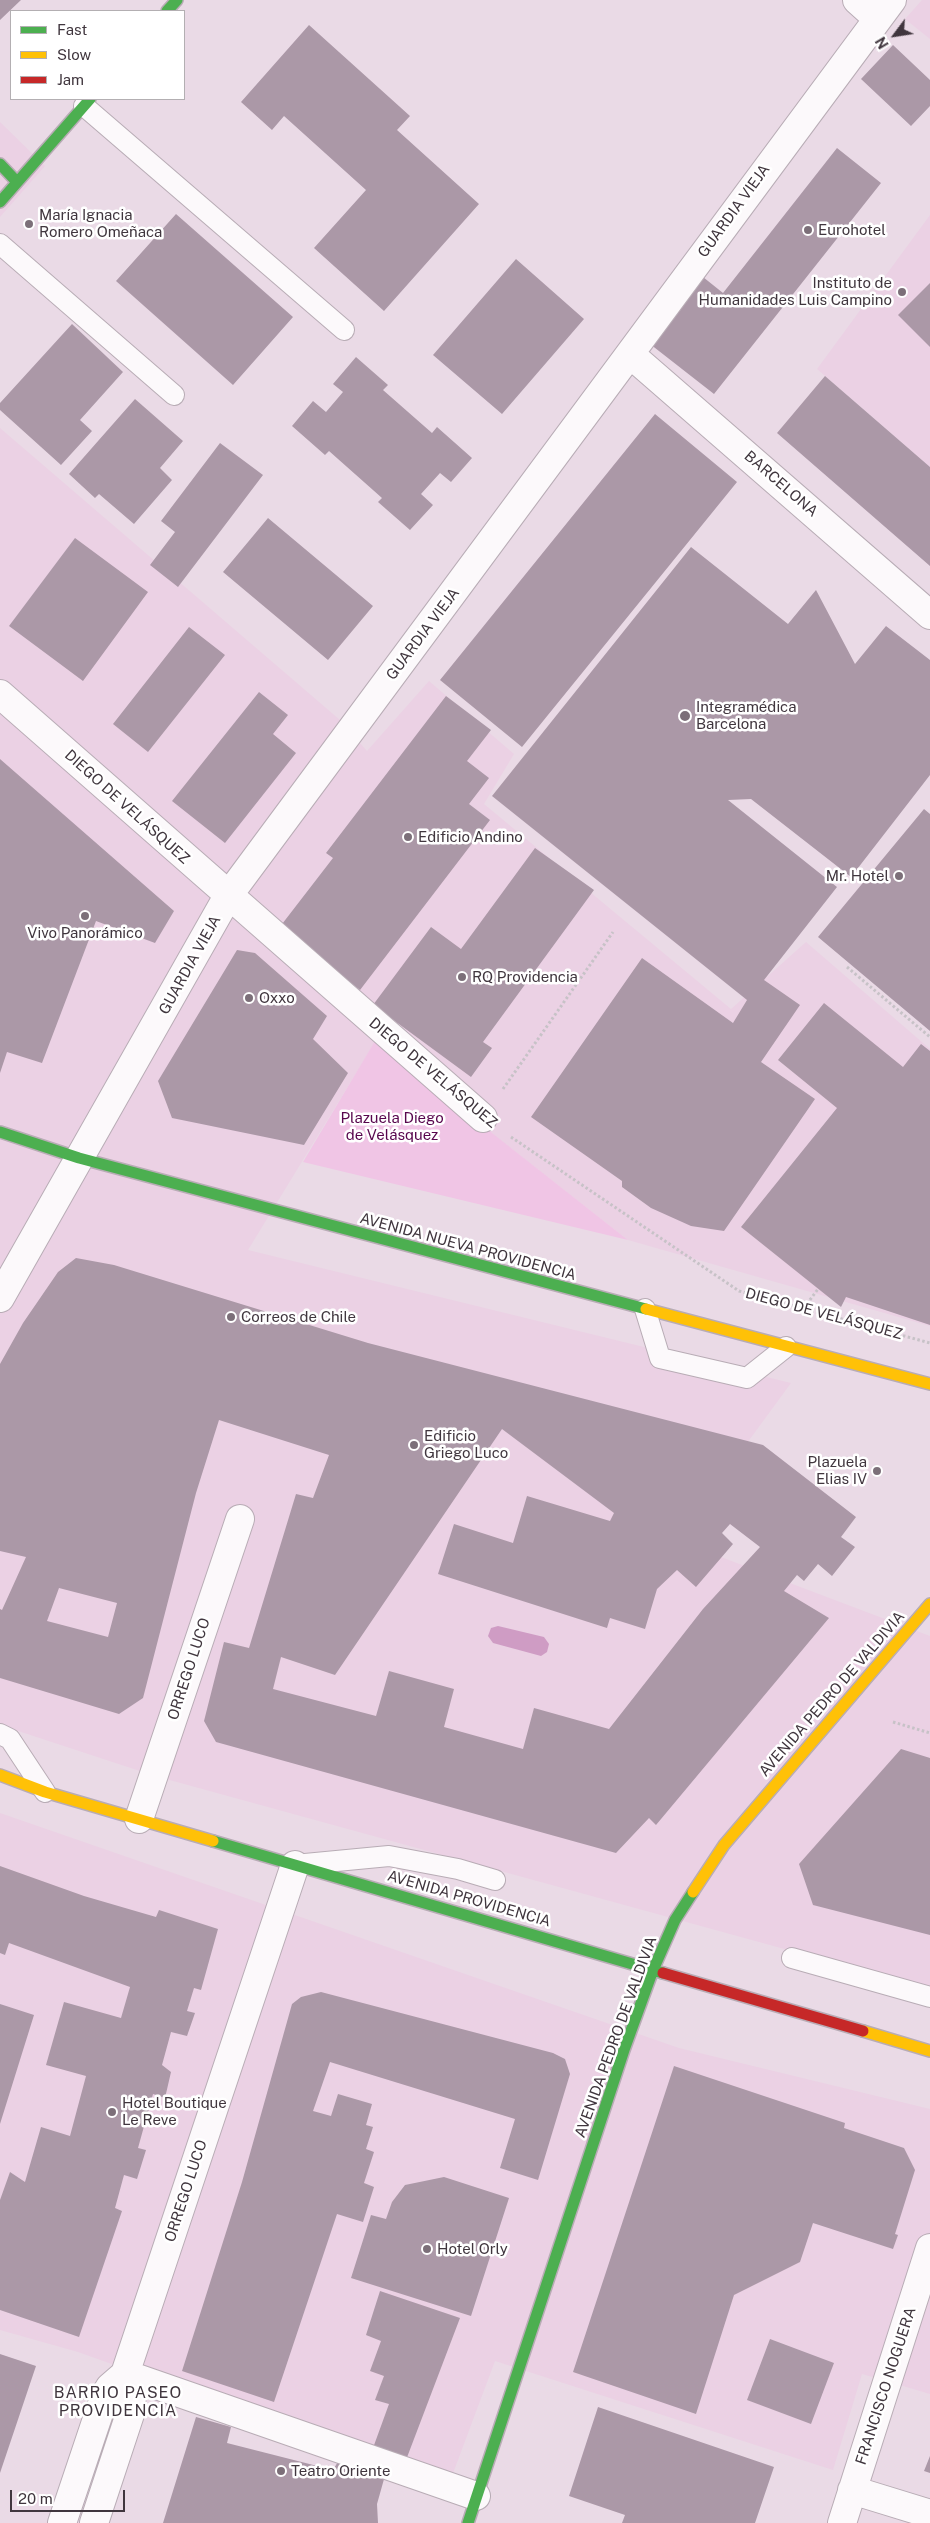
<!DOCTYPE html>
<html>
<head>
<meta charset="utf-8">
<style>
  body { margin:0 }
  #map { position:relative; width:930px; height:2523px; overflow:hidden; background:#eadae6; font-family:"Public Sans",sans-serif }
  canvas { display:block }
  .legend { position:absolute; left:10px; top:10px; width:175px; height:90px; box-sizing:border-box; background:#fff; border:1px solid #b3afb2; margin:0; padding:6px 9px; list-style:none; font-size:15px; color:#40363e }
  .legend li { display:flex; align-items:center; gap:10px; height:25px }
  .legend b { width:25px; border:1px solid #b3afb2 }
  .north { position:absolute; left:870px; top:10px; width:50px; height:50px; -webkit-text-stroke:4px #fff; paint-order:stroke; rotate:239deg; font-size:14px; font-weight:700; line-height:20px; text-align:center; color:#40363e }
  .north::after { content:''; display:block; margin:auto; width:18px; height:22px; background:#40363e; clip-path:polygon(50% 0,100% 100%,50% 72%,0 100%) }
  .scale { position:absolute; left:10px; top:2490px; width:115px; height:22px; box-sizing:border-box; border:2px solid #40363e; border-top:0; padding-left:6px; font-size:15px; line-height:18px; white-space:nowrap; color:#40363e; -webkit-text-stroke:4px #fff; paint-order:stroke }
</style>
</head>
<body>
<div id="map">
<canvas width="930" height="2523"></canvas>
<ul class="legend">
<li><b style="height:6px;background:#4caf50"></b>Fast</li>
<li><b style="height:6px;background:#ffc107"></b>Slow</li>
<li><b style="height:6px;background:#c62828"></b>Jam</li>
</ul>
<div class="north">N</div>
<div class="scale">20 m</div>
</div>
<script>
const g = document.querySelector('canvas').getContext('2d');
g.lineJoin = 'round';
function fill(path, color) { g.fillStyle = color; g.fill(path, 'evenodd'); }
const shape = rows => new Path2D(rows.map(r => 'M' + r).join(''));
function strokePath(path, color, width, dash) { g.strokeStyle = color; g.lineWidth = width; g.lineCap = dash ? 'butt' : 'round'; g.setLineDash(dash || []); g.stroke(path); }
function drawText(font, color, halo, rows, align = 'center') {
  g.font = font + ' "Public Sans",sans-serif'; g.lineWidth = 5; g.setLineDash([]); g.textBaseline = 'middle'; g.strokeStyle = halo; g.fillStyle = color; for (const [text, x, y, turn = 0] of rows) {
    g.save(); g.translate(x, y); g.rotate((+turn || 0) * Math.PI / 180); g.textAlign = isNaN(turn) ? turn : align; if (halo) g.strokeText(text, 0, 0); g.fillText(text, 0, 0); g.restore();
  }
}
fill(shape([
  [922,0,930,0,930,39,905,19],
  [0,122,45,166,0,217],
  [930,215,930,467,817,369],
  [0,428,340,720,367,751,429,681,514,754,484,804,731,1009,806,942,930,1049,930,1326,628,1240,375,1042,248,1250,791,1383,676,1540,930,1636,930,1989,155,1776,0,1725],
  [0,1813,679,2048,930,2109,930,2394,862,2374,833,2470,495,2361,449,2484,78,2352,0,2330]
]), '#ebd1e4');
fill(shape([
  [375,1041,628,1240,303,1162]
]), '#f0c5e5');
fill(shape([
  [498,1626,544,1637,549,1644,547,1652,541,1656,493,1643,488,1636,491,1628]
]), '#cf9cc4');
fill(shape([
  [0,0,21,0,0,20],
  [309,25,410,116,397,130,479,204,384,311,314,248,366,190,284,116,272,130,241,102],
  [893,45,930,80,930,106,911,126,861,79],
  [837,148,881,183,714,394,650,344,703,277,723,293],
  [176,214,293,317,233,385,116,281],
  [516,259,584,319,502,414,433,355],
  [930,283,930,347,898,315],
  [72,324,123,372,80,420,92,431,61,465,0,410,0,403],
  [356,357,388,385,383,390,432,433,437,427,472,458,451,482,440,473,421,494,433,505,410,530,378,502,382,498,329,451,325,455,292,426,313,401,326,412,343,392,333,384],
  [825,376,930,467,930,566,777,433],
  [135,399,183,441,160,468,172,480,134,524,99,494,95,498,69,474],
  [655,414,737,482,522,747,440,680],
  [220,443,263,475,178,587,150,565,175,532,161,521],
  [268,518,373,606,328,660,223,572],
  [75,538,148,592,83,681,9,626],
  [691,547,788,624,816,590,855,664,886,626,930,660,930,775,851,877,751,799,728,800,837,887,764,980,800,1005,761,1062,815,1099,724,1231,691,1226,651,1208,622,1187,622,1181,531,1117,642,958,733,1023,747,1000,492,796],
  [189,627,225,655,148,752,113,724],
  [259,692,288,715,273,734,296,753,225,843,172,801],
  [446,696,491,730,467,761,489,778,469,804,490,820,360,990,279,928,333,858,326,853],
  [0,759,174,911,155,943,96,921,42,1063,7,1052,0,1073],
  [924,809,930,814,930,1031,818,937],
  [535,848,594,890,483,1042,492,1048,471,1077,373,1005,431,927,461,949],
  [237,950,255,953,327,1016,313,1039,348,1073,304,1145,172,1118,158,1081],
  [824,1003,903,1067,921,1044,930,1051,930,1325,846,1297,841,1307,741,1227,837,1108,778,1060],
  [76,1258,114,1265,368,1343,763,1445,856,1517,841,1537,855,1547,832,1576,818,1564,804,1581,797,1575,784,1591,829,1618,656,1825,649,1818,616,1853,216,1742,204,1721,224,1642,249,1648,296,1494,313,1498,329,1455,219,1420,196,1493,143,1698,119,1714,0,1678,0,1609,2,1610,26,1557,0,1551,0,1364,23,1323,58,1272],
  [502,1429,614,1513,610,1521,527,1496,513,1543,454,1524,438,1574,607,1628,610,1618,645,1629,657,1589,677,1570,696,1587,733,1544,722,1533,730,1524,760,1547,703,1609,609,1729,534,1708,523,1749,444,1727,454,1689,389,1671,376,1716,273,1689,281,1657,335,1675],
  [59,1588,117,1603,108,1637,47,1621],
  [901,1749,930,1758,930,1935,813,1905,799,1864],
  [0,1866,84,1896,156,1917,159,1910,218,1929,201,1990,194,1988,187,2011,195,2013,187,2036,171,2032,162,2065,171,2072,165,2098,153,2094,138,2148,146,2150,137,2179,124,2175,115,2208,122,2211,79,2337,0,2310,0,2200,10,2172,25,2182,41,2127,70,2136,86,2076,46,2065,64,2002,121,2018,130,1987,9,1943,5,1955,0,1953],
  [321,1992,553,2053,565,2059,570,2074,538,2180,500,2168,515,2119,330,2062,313,2111,331,2116,338,2094,372,2104,366,2125,373,2127,366,2149,374,2152,364,2183,374,2187,363,2222,337,2214,274,2402,182,2371,242,2182,292,2004,301,1997],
  [0,2004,34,2015,0,2124],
  [674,2066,845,2123,844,2128,904,2148,915,2170,895,2234,898,2235,893,2249,813,2223,800,2262,734,2295,696,2414,573,2372],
  [444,2177,509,2198,471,2316,351,2278,371,2215,386,2219,392,2202,405,2185],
  [380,2291,460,2318,406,2460,373,2448,389,2404,375,2400,384,2376,370,2371,381,2341,366,2335],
  [770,2339,834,2363,811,2424,747,2400],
  [0,2354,36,2366,0,2473],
  [598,2407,774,2467,755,2523,622,2523,625,2515,569,2496],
  [196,2417,231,2427,227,2443,333,2470,342,2455,386,2472,377,2504,378,2523,163,2523],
  [930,2456,930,2473,924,2471]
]), '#ab98a7');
const lane = shape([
  [84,106,344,330],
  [0,244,174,395],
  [645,1309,660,1358,747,1378,786,1347],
  [0,1734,10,1739,45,1792],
  [305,1864,389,1856,458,1869,495,1880],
  [792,1958,930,1997]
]);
const street = shape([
  [857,0,877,18],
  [630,354,930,615],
  [0,694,483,1118],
  [0,1298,228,896,892,0],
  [139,1819,240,1519],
  [125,2374,476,2496],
  [852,2490,930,2514],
  [62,2523,105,2395,110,2387,125,2374,295,1865],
  [94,2523,130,2414,132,2395,125,2374],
  [842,2523,930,2248]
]);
const fast = shape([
  [167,11,177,0],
  [0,164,17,182],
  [0,202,90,99],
  [0,1132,79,1158,646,1309],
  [213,1841,663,1973],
  [468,2523,624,2050,653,1970,675,1920,693,1892]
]);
const slow = shape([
  [646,1309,930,1384],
  [0,1775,45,1792,213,1841],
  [693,1892,724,1845,930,1604],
  [863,2031,930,2051]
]);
const jam = shape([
  [663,1973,863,2031]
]);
strokePath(lane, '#b8acb5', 22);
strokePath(street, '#b8acb5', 30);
strokePath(fast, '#b8acb5', 14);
strokePath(slow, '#b8acb5', 14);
strokePath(jam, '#b8acb5', 14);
strokePath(shape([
  [847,967,930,1037],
  [503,1089,613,932],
  [511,1137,739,1291,930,1343],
  [804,1308,818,1289],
  [893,1722,930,1733]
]), '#c7c2c7', 3, [2.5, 2.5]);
strokePath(lane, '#fcf9fb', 20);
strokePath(street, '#fcf9fb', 28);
strokePath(fast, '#4caf50', 11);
strokePath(slow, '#ffc107', 11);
strokePath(jam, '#c62828', 11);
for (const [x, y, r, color] of [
  [29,224,5,"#7c6f79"],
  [808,230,5,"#7c6f79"],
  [902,292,5,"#7c6f79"],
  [685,716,6,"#7c6f79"],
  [408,837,5,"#7c6f79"],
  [899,876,5,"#7c6f79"],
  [85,916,5,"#7c6f79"],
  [462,977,5,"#7c6f79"],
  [249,998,5,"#7c6f79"],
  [231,1317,5,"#7c6f79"],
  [414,1445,5,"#7c6f79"],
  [877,1471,5,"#7c6f79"],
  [112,2112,5,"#7c6f79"],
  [427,2249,5,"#7c6f79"],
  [281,2471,5,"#7c6f79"]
]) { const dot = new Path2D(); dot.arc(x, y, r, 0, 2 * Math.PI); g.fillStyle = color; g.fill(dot); strokePath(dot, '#fff', 2); }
drawText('15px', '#40363e', '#fff', [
  ["GUARDIA VIEJA",734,211,-54],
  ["BARCELONA",781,484,41],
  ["GUARDIA VIEJA",423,634,-53],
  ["DIEGO DE VELÁSQUEZ",127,807,42],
  ["GUARDIA VIEJA",190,965,-61],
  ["DIEGO DE VELÁSQUEZ",433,1073,40],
  ["AVENIDA NUEVA PROVIDENCIA",468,1247,15],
  ["DIEGO DE VELÁSQUEZ",824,1314,15],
  ["ORREGO LUCO",189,1669,-72],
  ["AVENIDA PEDRO DE VALDIVIA",832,1694,-49],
  ["AVENIDA PROVIDENCIA",469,1899,16],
  ["AVENIDA PEDRO DE VALDIVIA",616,2037,-70],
  ["ORREGO LUCO",186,2191,-72],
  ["FRANCISCO NOGUERA",886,2386,-72]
]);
drawText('15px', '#40363e', '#fff', [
  ["María Ignacia",39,215],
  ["Romero Omeñaca",39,232],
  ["Eurohotel",818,230],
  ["Instituto de",892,283,"right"],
  ["Humanidades Luis Campino",892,300,"right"],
  ["Integramédica",696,707],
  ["Barcelona",696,724],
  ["Edificio Andino",418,837],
  ["Mr. Hotel",889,876,"right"],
  ["Vivo Panorámico",85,933,"center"],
  ["RQ Providencia",472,977],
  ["Oxxo",259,998],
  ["Correos de Chile",241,1317],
  ["Edificio",424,1436],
  ["Griego Luco",424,1453],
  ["Plazuela",867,1462,"right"],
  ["Elias IV",867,1479,"right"],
  ["Hotel Boutique",122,2103],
  ["Le Reve",122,2120],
  ["Hotel Orly",437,2249],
  ["Teatro Oriente",291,2471]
], 'left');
drawText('15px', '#57064d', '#fff', [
  ["Plazuela Diego",392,1118],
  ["de Velásquez",392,1135]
]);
g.letterSpacing = '1px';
drawText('16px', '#40363e', '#fff', [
  ["BARRIO PASEO",118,2393],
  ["PROVIDENCIA",118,2411]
]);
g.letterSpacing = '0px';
</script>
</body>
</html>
